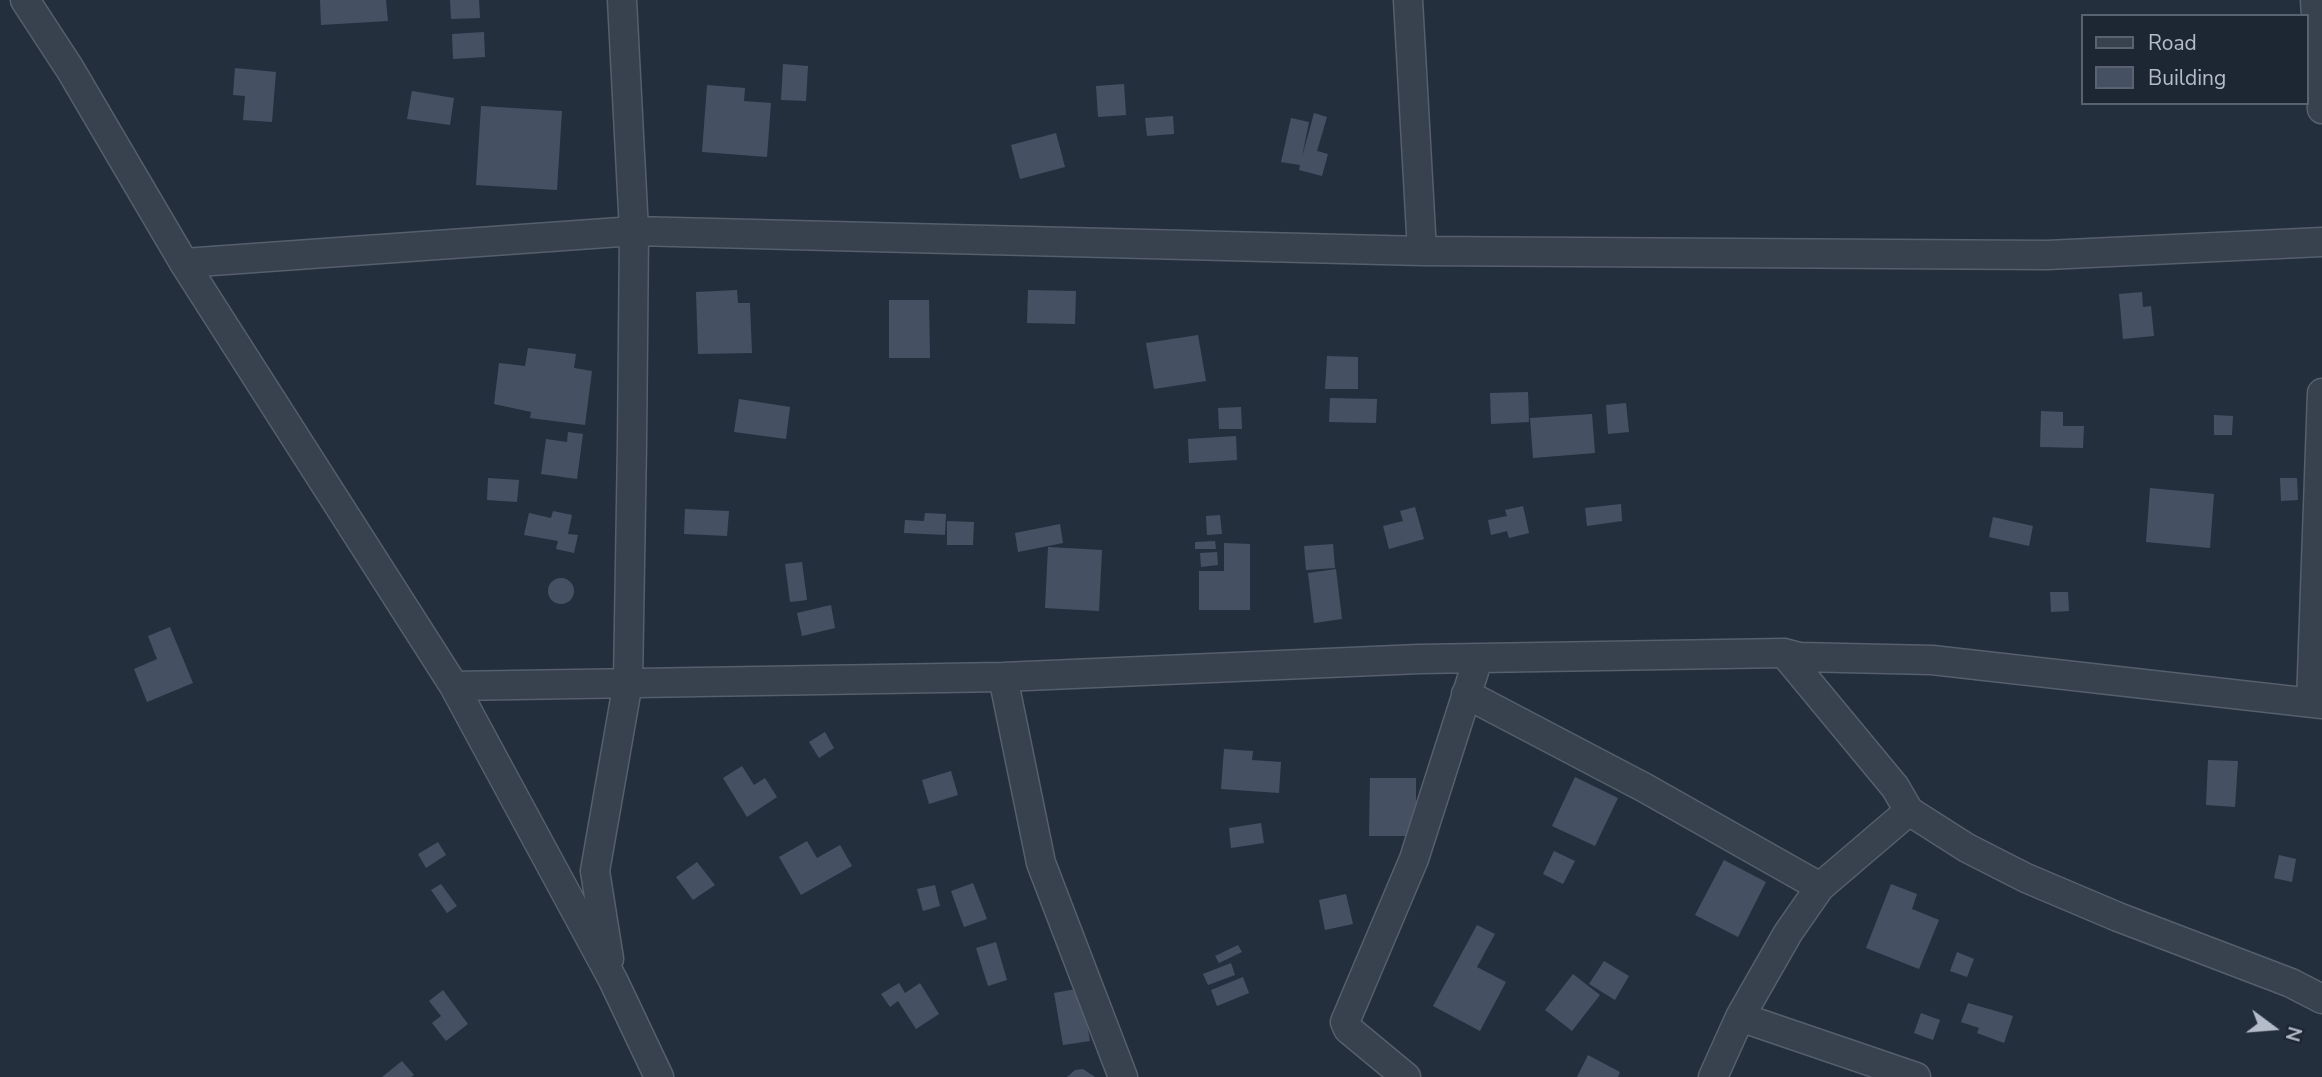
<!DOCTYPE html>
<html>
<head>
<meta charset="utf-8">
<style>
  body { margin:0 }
  #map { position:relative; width:2322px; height:1077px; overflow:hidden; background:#242f3e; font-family:"Nunito Sans",sans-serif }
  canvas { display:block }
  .legend { position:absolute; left:2081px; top:14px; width:228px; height:91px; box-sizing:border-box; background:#1d2633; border:2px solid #59626f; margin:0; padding:9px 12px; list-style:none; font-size:21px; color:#b4bcc9 }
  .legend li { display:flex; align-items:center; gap:14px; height:35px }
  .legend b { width:35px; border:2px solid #59626f }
  .north { position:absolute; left:2238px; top:993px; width:70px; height:70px; -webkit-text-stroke:5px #1d2633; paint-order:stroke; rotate:106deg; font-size:19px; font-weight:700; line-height:28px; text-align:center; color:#b4bcc9 }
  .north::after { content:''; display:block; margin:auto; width:24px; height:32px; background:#b4bcc9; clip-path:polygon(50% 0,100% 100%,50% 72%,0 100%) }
</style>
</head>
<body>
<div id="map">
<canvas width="2322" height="1077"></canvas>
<ul class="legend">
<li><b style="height:9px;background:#38414e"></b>Road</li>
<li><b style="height:19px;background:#455162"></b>Building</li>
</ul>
<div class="north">N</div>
</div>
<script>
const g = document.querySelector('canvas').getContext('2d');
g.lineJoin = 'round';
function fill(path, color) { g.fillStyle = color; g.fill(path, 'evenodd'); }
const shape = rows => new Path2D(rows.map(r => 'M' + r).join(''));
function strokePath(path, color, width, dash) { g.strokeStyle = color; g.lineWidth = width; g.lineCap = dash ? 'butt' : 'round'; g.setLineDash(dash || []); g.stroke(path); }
fill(shape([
  [320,0,386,0,388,21,321,25],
  [450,0,479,0,480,18,451,19],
  [484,32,485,57,453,59,452,34],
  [783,64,808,66,806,101,781,100],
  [235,68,276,72,272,122,243,120,245,96,233,95],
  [1124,84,1126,115,1098,117,1096,86],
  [707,85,745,88,744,101,771,103,767,157,702,152],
  [412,91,454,98,450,125,407,119],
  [481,106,562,111,557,190,476,185],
  [1314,113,1327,117,1317,151,1328,154,1322,176,1299,170,1300,165,1281,162,1291,118,1309,122,1302,157],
  [1173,116,1174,134,1147,136,1145,118],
  [1056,133,1065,167,1020,179,1011,145],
  [737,290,738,303,750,303,752,353,698,354,696,292],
  [1028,290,1076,291,1075,324,1027,323],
  [2142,292,2143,307,2151,306,2154,336,2123,339,2119,294],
  [889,300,929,300,930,358,889,358],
  [1198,335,1206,381,1154,389,1146,343],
  [528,348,576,354,574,368,592,371,585,425,530,418,531,412,494,404,499,363,525,366],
  [1327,356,1358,357,1358,389,1325,389],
  [1528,392,1529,422,1491,424,1490,393],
  [1330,398,1377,399,1376,423,1329,422],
  [739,399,790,407,786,439,734,432],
  [1626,403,1629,432,1608,434,1606,405],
  [1241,407,1242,429,1219,429,1218,408],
  [2041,411,2063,412,2063,426,2084,426,2083,448,2040,447],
  [1592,414,1595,453,1533,458,1530,418],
  [2214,415,2233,416,2232,435,2214,435],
  [568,432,583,434,577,479,541,474,546,439,567,442],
  [1236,436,1237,460,1189,463,1188,439],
  [488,478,519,480,517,502,487,500],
  [2280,478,2297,478,2298,500,2281,501],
  [2150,488,2214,494,2210,548,2146,542],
  [1621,504,1622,521,1587,526,1585,508],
  [1523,506,1529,533,1509,538,1507,531,1491,535,1488,520,1507,516,1505,510],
  [1415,507,1424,539,1389,549,1383,526,1403,521,1400,511],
  [685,509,729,511,727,536,684,534],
  [553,511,572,515,568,534,578,535,574,553,556,549,558,541,524,535,529,513,551,518],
  [925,513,946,514,945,535,904,533,905,520,924,521],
  [1220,515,1222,534,1207,535,1206,516],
  [1993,517,2033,526,2029,546,1989,537],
  [947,521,974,522,973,545,947,545],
  [1060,524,1063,543,1018,552,1015,533],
  [1215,541,1216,549,1195,549,1195,542],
  [1224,543,1250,544,1250,610,1199,610,1199,571,1224,571],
  [1333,544,1335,568,1306,570,1304,546],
  [1048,547,1102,550,1099,611,1045,608],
  [1217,552,1218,565,1201,567,1200,553],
  [802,562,807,600,790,602,785,564],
  [1336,569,1342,619,1314,623,1308,573],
  '548 591a13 13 0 1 1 26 0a13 13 0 1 1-26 0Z',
  [2050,592,2068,592,2069,611,2051,612],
  [831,605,835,628,802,636,797,613],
  [170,627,193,683,147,702,134,669,157,659,148,636],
  [825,732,834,748,819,758,809,742],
  [1224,749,1253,751,1252,760,1281,762,1279,793,1221,789],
  [2208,760,2238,761,2235,807,2206,805],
  [742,766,754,785,765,778,777,797,747,817,723,778],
  [951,771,958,795,929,804,922,780],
  [1575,777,1618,798,1595,846,1552,826],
  [1370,778,1416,778,1416,836,1369,836],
  [1261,823,1264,843,1231,848,1229,828],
  [807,841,817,858,840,845,852,866,801,895,779,857],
  [438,842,446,855,426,868,418,854],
  [1554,851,1575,861,1563,884,1543,874],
  [2279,855,2296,859,2292,882,2274,878],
  [1724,860,1766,882,1738,937,1695,915],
  [697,862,715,885,693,900,676,877],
  [973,883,987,919,964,927,951,891],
  [441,884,457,906,447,913,431,890],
  [1891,884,1917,894,1912,909,1939,920,1919,969,1866,948],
  [935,885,940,906,923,911,917,889],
  [1346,894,1353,924,1325,930,1319,900],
  [1477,925,1495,934,1477,967,1506,982,1480,1031,1433,1006],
  [996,942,1007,980,988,986,976,948],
  [1238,945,1242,952,1219,963,1215,956],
  [1957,952,1974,959,1967,977,1950,971],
  [1604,961,1629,976,1615,1000,1589,984],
  [1231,963,1235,975,1208,985,1203,974],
  [1573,974,1600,995,1572,1031,1545,1010],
  [1243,977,1249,993,1217,1006,1211,990],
  [899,983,905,993,920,983,939,1014,916,1029,898,1001,890,1007,881,994],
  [1081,988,1090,1041,1063,1045,1054,993],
  [443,990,468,1024,446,1041,432,1023,441,1016,429,1001],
  [1968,1003,2013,1016,2004,1043,1977,1033,1979,1028,1961,1022],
  [1921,1013,1940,1020,1933,1040,1914,1033],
  [1588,1055,1620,1072,1618,1077,1577,1077],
  [402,1061,414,1075,411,1077,382,1077],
  [1083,1069,1095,1077,1067,1077,1075,1070]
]), '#455162');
const street = shape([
  [25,0,70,69,184,263,454,686,613,980,659,1077],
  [1408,0,1422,251],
  [2315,0,2322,109],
  [184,263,634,231,1422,251,2047,255,2322,242],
  [1784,653,1895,787,1909,811,1967,848,2026,878,2118,917,2291,983,2322,999],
  [1003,677,1041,863,1123,1077],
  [454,686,1003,677,1419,659,1784,653,1799,657,1932,660,2322,704],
  [1466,694,1645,788,1820,887],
  [2311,702,2322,393],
  [609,959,595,871,628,682,632,444,634,231,622,0],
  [1740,1017,1916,1077],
  [1406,1077,1348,1029,1345,1022,1414,859,1478,659],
  [1713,1077,1740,1017,1788,933,1820,887,1909,811]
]);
strokePath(street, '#565f6c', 31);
strokePath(street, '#38414e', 28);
</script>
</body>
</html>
